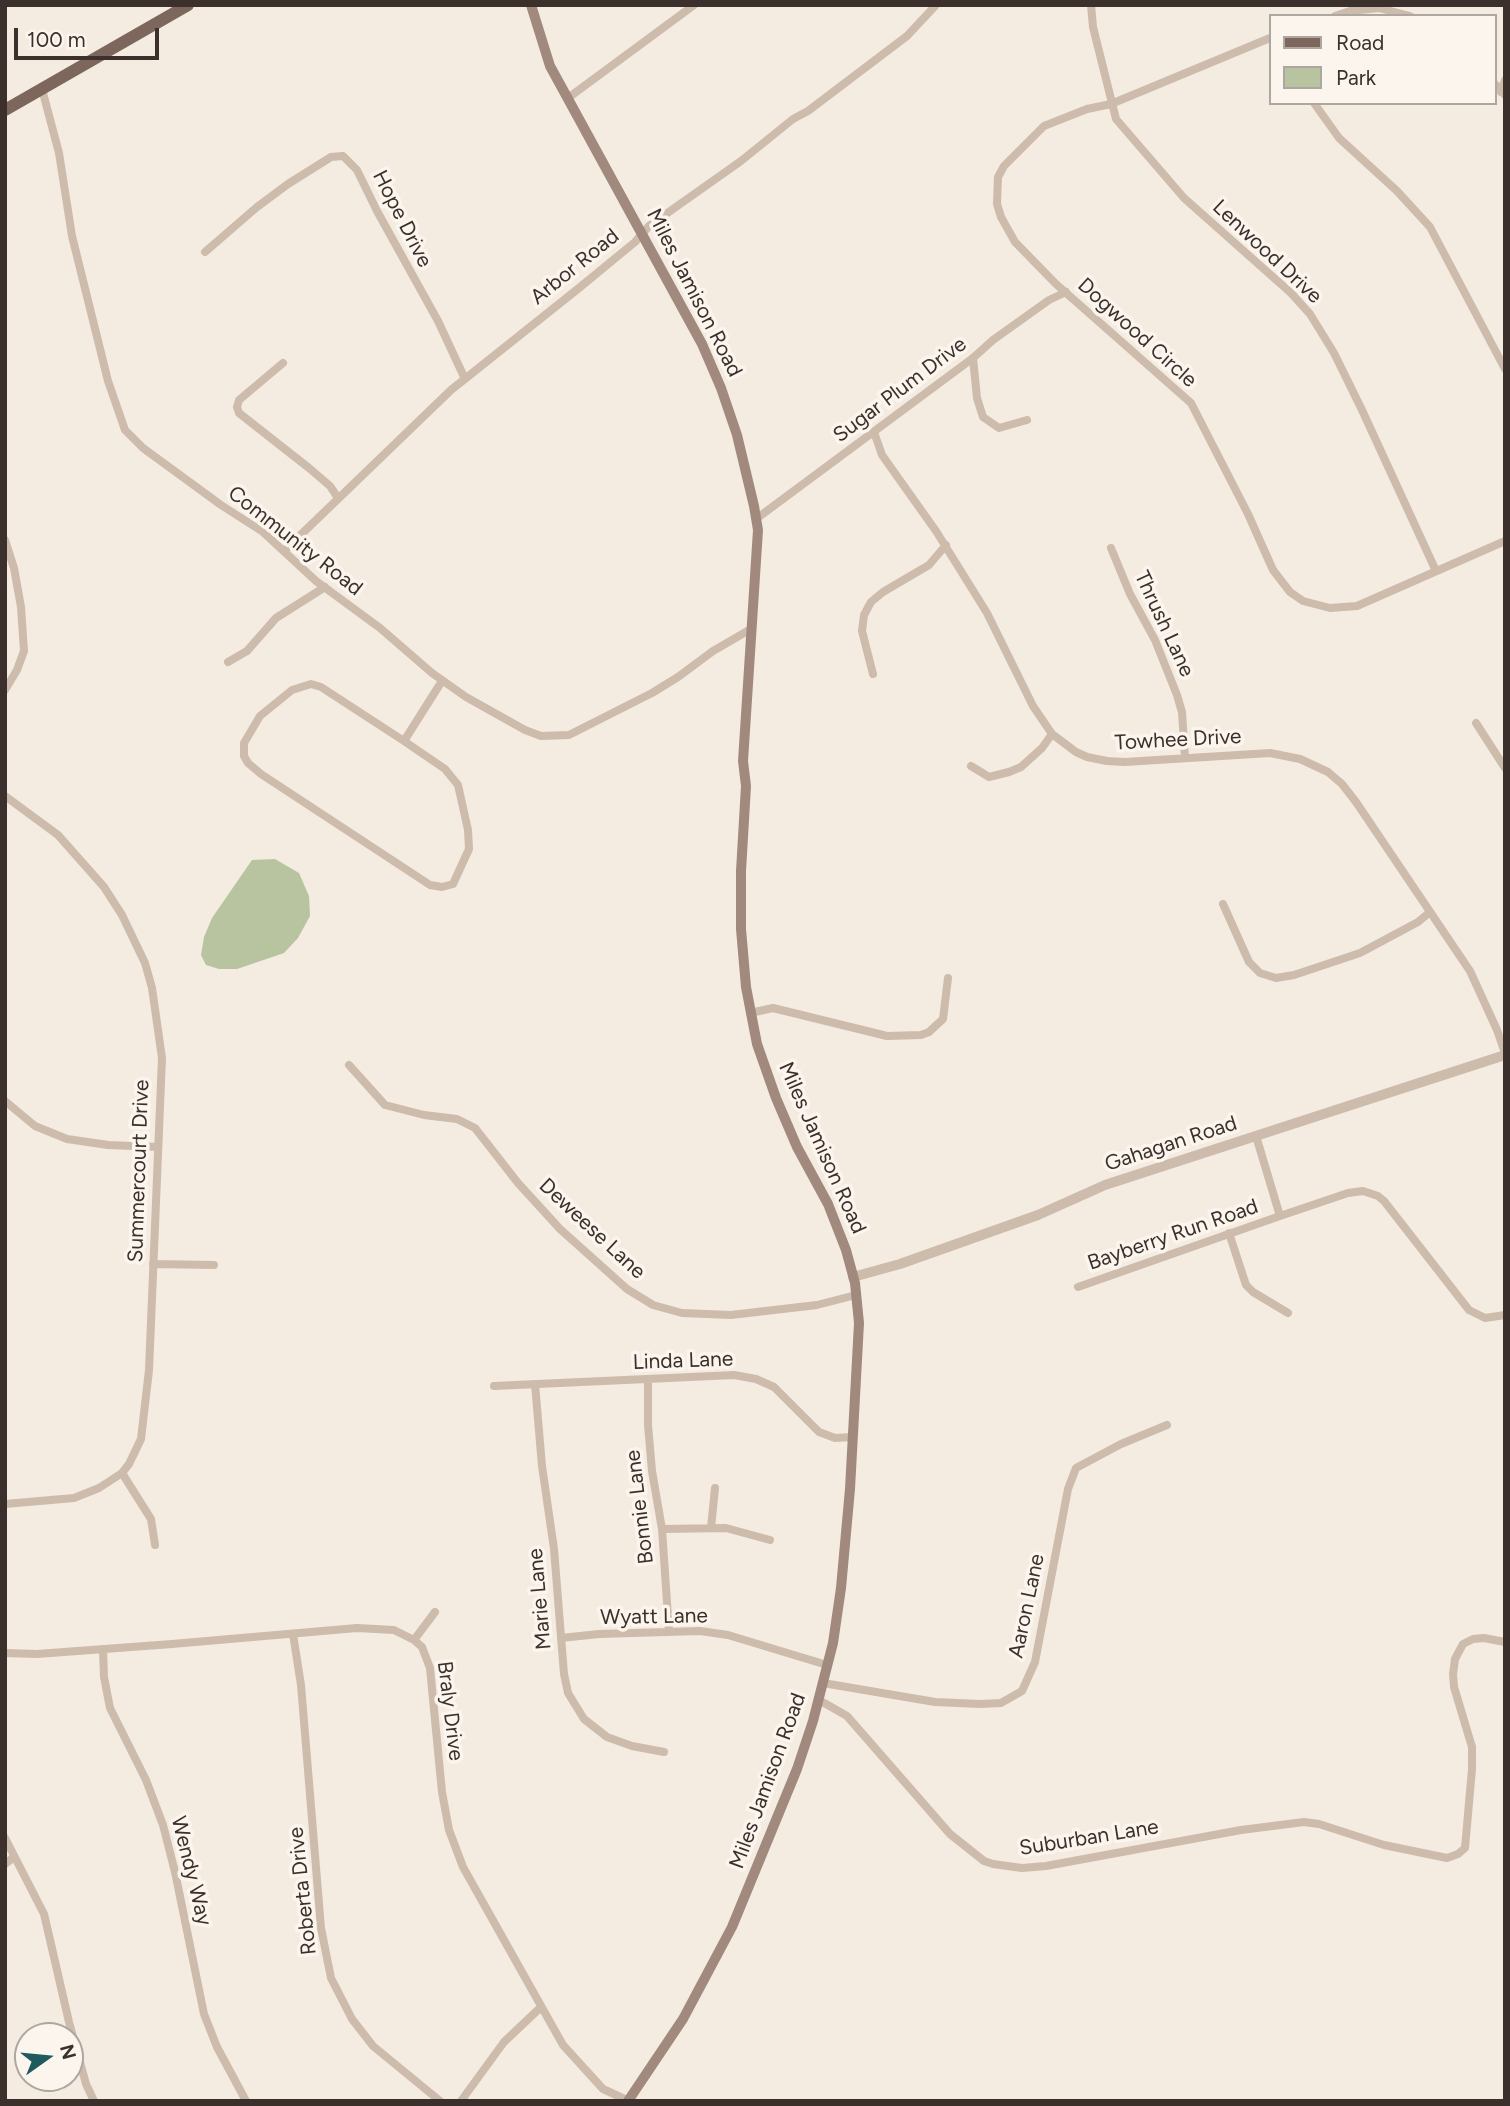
<!DOCTYPE html>
<html>
<head>
<meta charset="utf-8">
<style>
  body { margin:0 }
  #map { position:relative; width:1510px; height:2106px; overflow:hidden; background:#f4ebe1; font-family:Figtree,sans-serif }
  canvas { display:block }
  .frame { position:absolute; inset:0; border:7px solid #3b302b; pointer-events:none }
  .legend { position:absolute; left:1269px; top:14px; width:228px; height:91px; box-sizing:border-box; background:#fbf5ee; border:2px solid #aea6a0; margin:0; padding:9px 12px; list-style:none; font-size:21px; color:#3b302b }
  .legend li { display:flex; align-items:center; gap:14px; height:35px }
  .legend b { width:35px; border:2px solid #aea6a0 }
  .north { position:absolute; left:14px; top:2022px; width:70px; height:70px; box-sizing:border-box; background:#fbf5ee; border:2px solid #aea6a0; border-radius:50%; rotate:75deg; font-size:19px; font-weight:700; line-height:28px; text-align:center; color:#3b302b }
  .north::after { content:''; display:block; margin:auto; width:24px; height:32px; background:#1f5a5e; clip-path:polygon(50% 0,100% 100%,50% 72%,0 100%) }
  .scale { position:absolute; left:14px; top:28px; width:145px; height:32px; box-sizing:border-box; border:4px solid #3b302b; border-top:0; padding-left:9px; font-size:21px; line-height:24px; white-space:nowrap; color:#3b302b; -webkit-text-stroke:5px #fbf5ee; paint-order:stroke }
</style>
</head>
<body>
<div id="map">
<canvas width="1510" height="2106"></canvas>
<div class="frame"></div>
<ul class="legend">
<li><b style="height:9px;background:#7d675c"></b>Road</li>
<li><b style="height:19px;background:#b8c4a0"></b>Park</li>
</ul>
<div class="north">N</div>
<div class="scale">100 m</div>
</div>
<script>
const g = document.querySelector('canvas').getContext('2d');
g.lineJoin = 'round';
function fill(path, color) { g.fillStyle = color; g.fill(path, 'evenodd'); }
const shape = rows => new Path2D(rows.map(r => 'M' + r).join(''));
function strokePath(path, color, width, dash) { g.strokeStyle = color; g.lineWidth = width; g.lineCap = dash ? 'butt' : 'round'; g.setLineDash(dash || []); g.stroke(path); }
function drawText(font, color, halo, rows, align = 'center') {
  g.font = font + ' Figtree,sans-serif'; g.lineWidth = 7; g.setLineDash([]); g.textBaseline = 'middle'; g.strokeStyle = halo; g.fillStyle = color; for (const [text, x, y, turn = 0] of rows) {
    g.save(); g.translate(x, y); g.rotate((+turn || 0) * Math.PI / 180); g.textAlign = isNaN(turn) ? turn : align; if (halo) g.strokeText(text, 0, 0); g.fillText(text, 0, 0); g.restore();
  }
}
fill(shape([
  [275,859,299,873,309,896,310,916,298,938,284,953,237,969,219,969,206,965,201,955,204,937,212,918,252,860]
]), '#b8c4a0');
strokePath(shape([
  [1091,5,1093,27,1116,119,1184,198,1291,293,1310,314,1334,353,1362,410,1436,571],
  [1335,16,1350,11,1379,8,1410,16],
  [1270,38,1111,104,1087,109,1044,126,1004,166,998,177,997,204,1001,217,1015,242,1056,284,1191,403,1248,514,1273,570,1290,592,1303,601,1330,608,1357,606,1505,541],
  [1494,83,1505,95],
  [42,89,59,153,72,236,108,381,125,430,143,448,221,505,263,532,316,581,380,628,432,673,466,697,525,730,541,736,569,735,652,693,678,677,713,651,751,629],
  [1501,92,1505,80],
  [568,98,694,5],
  [1314,103,1339,138,1397,191,1430,227,1505,369],
  [205,252,257,207,288,184,331,157,343,156,357,170,377,211,438,321,465,379],
  [973,358,977,398,983,417,999,428,1027,420],
  [283,363,239,400,237,407,239,413,309,468,330,486,338,498],
  [874,432,882,455,936,531,987,613,1033,706,1052,734,1076,752,1087,757,1107,761,1125,762,1270,753,1300,759,1328,772,1342,784,1356,802,1470,971,1497,1030,1505,1053],
  [756,519,973,358,993,340,1049,300,1066,292],
  [5,540,14,568,21,607,24,651,17,670,5,690],
  [1111,548,1130,594,1155,640,1177,695,1182,712,1185,758],
  [285,550,451,390,579,288,635,242,649,226,741,161,793,119,808,111,907,36,936,5],
  [228,662,247,651,276,618,325,587],
  [873,674,862,631,864,615,871,602,883,592,929,565,946,545],
  [1476,723,1505,768],
  [404,741,321,687,311,684,292,690,260,716,244,743,244,756,248,763,261,774,430,885,442,887,453,884,469,849,468,830,458,785,445,769,404,741,442,681],
  [971,766,989,777,1009,772,1021,767,1042,748,1052,734],
  [5,796,58,835,104,887,122,915,145,963,152,988,162,1058,149,1370,141,1439,129,1464,122,1473,99,1488,74,1498,5,1504],
  [1223,904,1249,962,1260,973,1276,978,1294,975,1360,953,1418,922,1430,912],
  [750,1013,773,1008,887,1036,921,1035,929,1032,943,1019,948,978],
  [349,1065,385,1105,424,1115,457,1119,475,1128,518,1183,560,1229,627,1289,653,1305,682,1313,731,1315,817,1305,856,1295],
  [5,1101,35,1126,67,1139,108,1145,158,1147],
  [1256,1136,1280,1216],
  [1229,1233,1246,1285,1253,1292,1288,1313],
  [153,1264,214,1265],
  [1078,1287,1280,1216,1348,1193,1363,1191,1378,1196,1384,1201,1469,1310,1485,1318,1505,1315],
  [648,1379,648,1425,652,1471,662,1529,669,1632],
  [535,1384,542,1466,554,1549,564,1674,568,1693,584,1719,607,1737,632,1746,664,1752],
  [494,1386,734,1375,756,1379,774,1387,819,1432,835,1438,852,1437],
  [122,1473,151,1519,155,1545],
  [711,1528,715,1488],
  [662,1529,726,1528,770,1540],
  [293,1634,301,1685,321,1928,331,1978,352,2019,373,2046,440,2101],
  [561,1638,599,1634,700,1631,728,1635,827,1665],
  [414,1640,435,1612],
  [103,1649,104,1677,110,1708,146,1780,163,1825,175,1872,204,2014,217,2047,246,2101],
  [5,1653,37,1654,172,1644,357,1628,394,1630,414,1640,422,1647,430,1668,442,1792,449,1830,463,1867,563,2045,603,2089,629,2101],
  [823,1683,935,1702,980,1704,1001,1703,1022,1691,1035,1662,1068,1489,1076,1468,1121,1444,1167,1425],
  [819,1700,847,1716,950,1834,984,1861,993,1864,1022,1868,1046,1866,1241,1830,1304,1822,1319,1824,1384,1845,1447,1858,1458,1854,1465,1848,1472,1769,1472,1747,1454,1687,1453,1674,1455,1659,1463,1644,1473,1639,1484,1638,1505,1642],
  [5,1838,44,1914,69,2022,86,2084,94,2101],
  [5,1864,14,1857],
  [461,2101,504,2042,541,2007]
]), '#cdbbac', 8);
strokePath(shape([
  [853,1277,900,1264,1038,1215,1105,1185,1505,1055]
]), '#cdbbac', 10);
strokePath(shape([
  [531,5,550,66,702,344,721,388,737,435,754,506,758,530,743,761,746,786,741,871,741,929,746,987,757,1044,776,1098,797,1147,828,1204,846,1250,855,1283,859,1323,850,1489,841,1588,833,1643,813,1721,797,1769,732,1927,683,2019,628,2101]
]), '#a18a7d', 10);
strokePath(shape([
  [5,110,188,5]
]), '#7d675c', 12);
drawText('21px', '#3b302b', '#fbf5ee', [
  ["Hope Drive",402,219,63],
  ["Lenwood Drive",1267,252,43],
  ["Arbor Road",575,267,-39],
  ["Miles Jamison Road",694,293,63],
  ["Dogwood Circle",1137,333,42],
  ["Sugar Plum Drive",900,390,-37],
  ["Community Road",295,541,38],
  ["Thrush Lane",1164,624,65],
  ["Towhee Drive",1178,740,-3],
  ["Gahagan Road",1171,1144,-18],
  ["Miles Jamison Road",822,1148,66],
  ["Summercourt Drive",139,1171,-88],
  ["Deweese Lane",592,1229,43],
  ["Bayberry Run Road",1173,1235,-19],
  ["Linda Lane",683,1361,-2],
  ["Bonnie Lane",640,1507,-97],
  ["Marie Lane",540,1599,-95],
  ["Aaron Lane",1027,1606,-78],
  ["Wyatt Lane",654,1617,-1],
  ["Braly Drive",450,1711,83],
  ["Miles Jamison Road",768,1781,-70],
  ["Suburban Lane",1089,1838,-9],
  ["Wendy Way",191,1871,76],
  ["Roberta Drive",303,1891,-96]
]);
</script>
</body>
</html>
